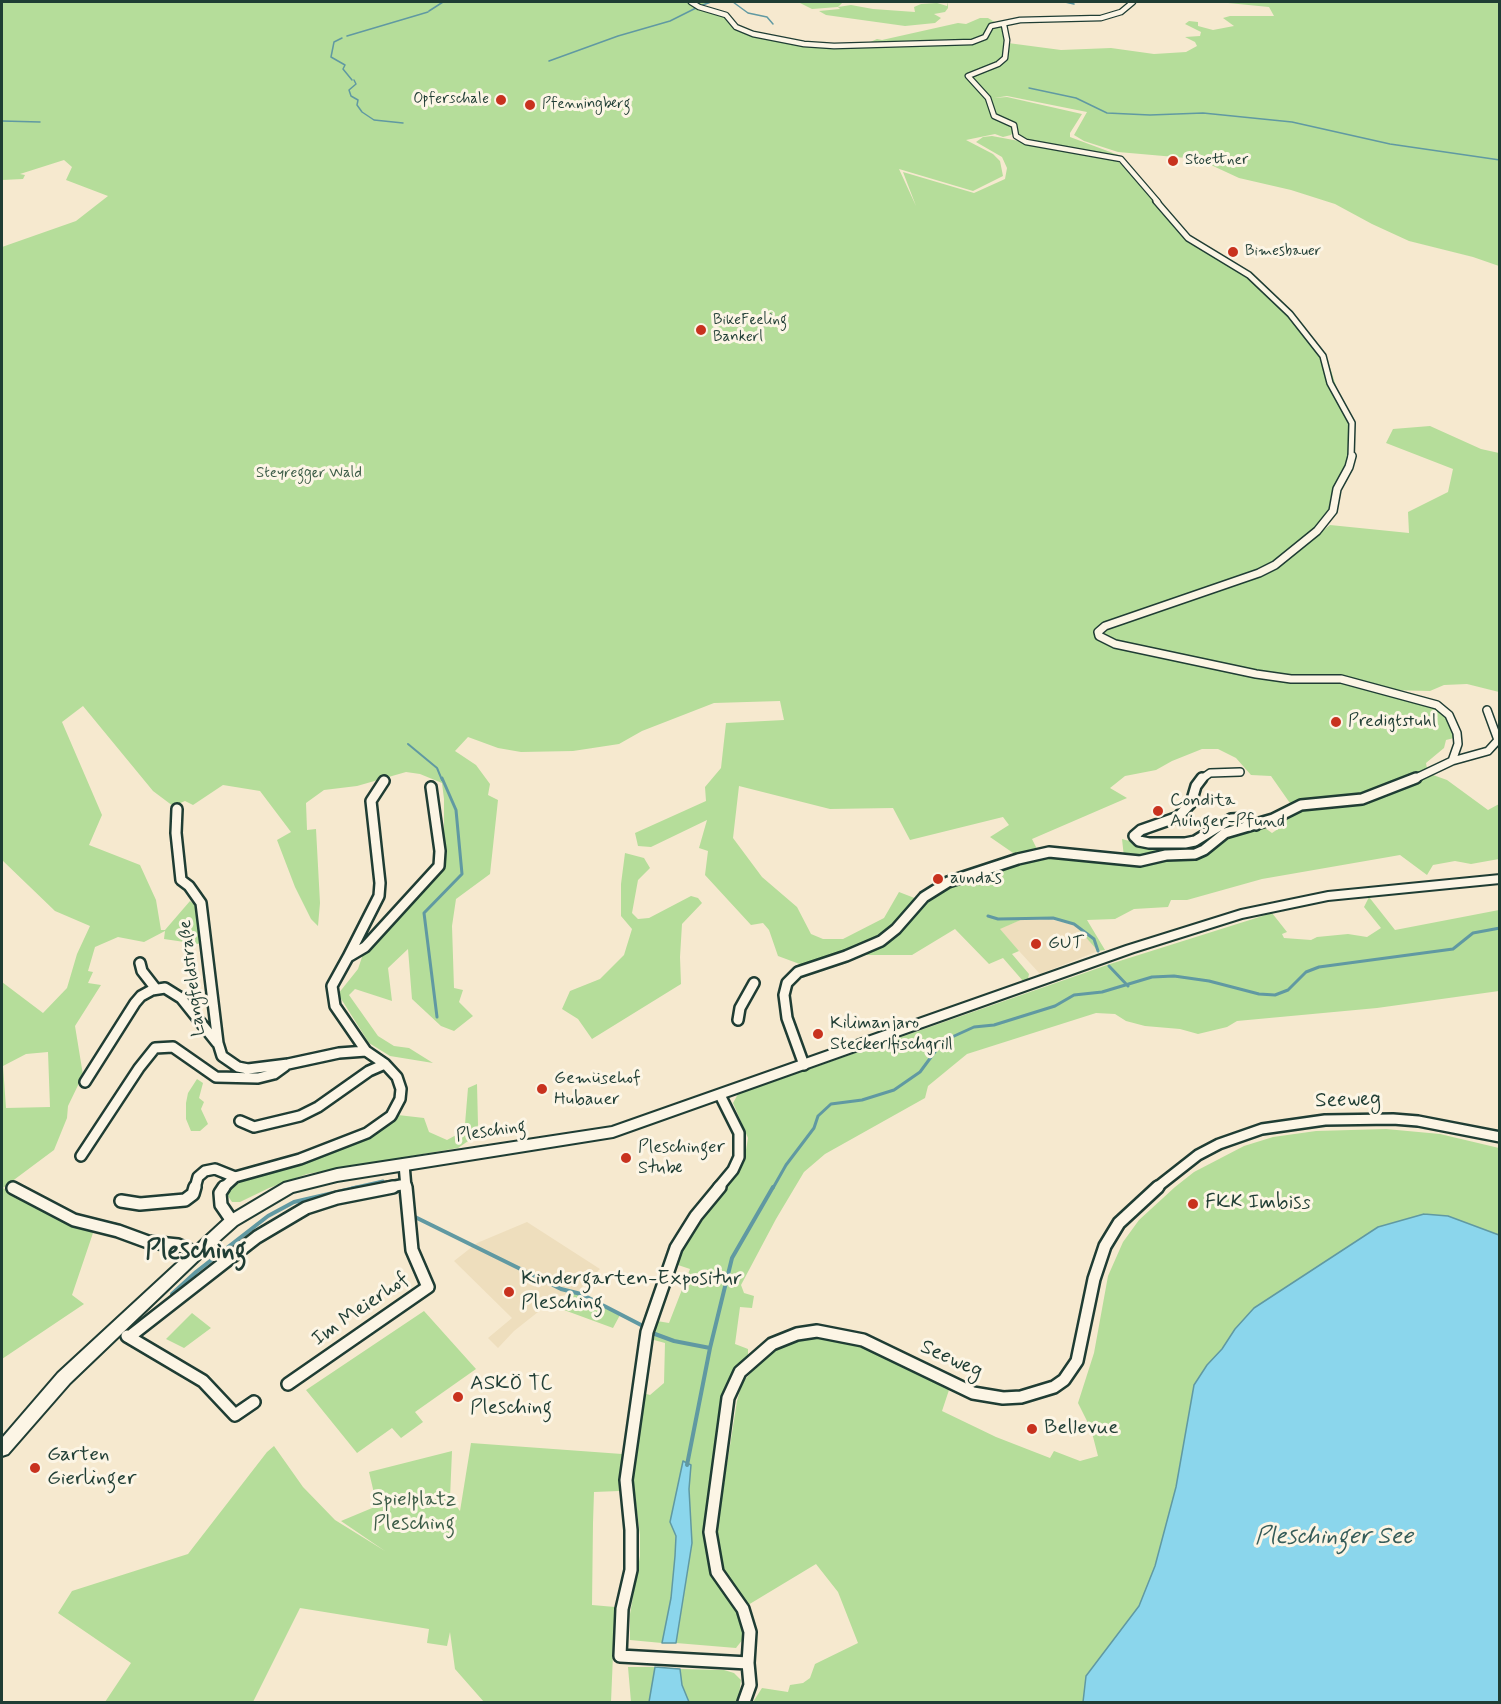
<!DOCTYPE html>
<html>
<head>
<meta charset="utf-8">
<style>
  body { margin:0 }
  #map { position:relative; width:1501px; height:1704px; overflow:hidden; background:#f6e9cf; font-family:Mynerve,sans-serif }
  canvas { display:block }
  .frame { position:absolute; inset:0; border:3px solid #1f3d34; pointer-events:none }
</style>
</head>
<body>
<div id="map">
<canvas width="1501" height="1704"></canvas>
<div class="frame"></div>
</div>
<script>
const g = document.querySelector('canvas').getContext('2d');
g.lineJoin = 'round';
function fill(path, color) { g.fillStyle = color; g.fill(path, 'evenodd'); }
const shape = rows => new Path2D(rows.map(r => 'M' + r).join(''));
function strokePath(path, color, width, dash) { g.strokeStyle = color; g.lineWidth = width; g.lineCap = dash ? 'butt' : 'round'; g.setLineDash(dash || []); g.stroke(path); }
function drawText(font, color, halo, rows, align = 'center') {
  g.font = font + ' Mynerve,sans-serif'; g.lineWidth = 6; g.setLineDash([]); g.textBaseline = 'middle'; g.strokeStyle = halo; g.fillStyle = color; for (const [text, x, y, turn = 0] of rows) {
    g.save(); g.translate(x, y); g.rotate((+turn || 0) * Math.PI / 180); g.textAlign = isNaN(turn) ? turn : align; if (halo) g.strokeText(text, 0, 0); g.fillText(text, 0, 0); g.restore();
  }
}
fill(shape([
  [1040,917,1079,926,1098,951,1040,974,999,929,1023,919],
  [527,1222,600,1269,577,1292,557,1297,514,1331,498,1348,488,1338,512,1318,454,1261,477,1243]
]), '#eedebd');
fill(shape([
  [2,2,714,2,697,6,729,19,732,26,737,29,830,49,868,43,877,39,882,40,958,23,966,24,980,18,988,18,1003,27,1008,43,1061,50,1111,48,1154,54,1186,52,1197,46,1195,42,1185,37,1200,36,1201,32,1185,24,1189,21,1198,22,1198,26,1213,30,1234,26,1223,18,1230,16,1274,16,1269,7,1228,3,1229,2,1499,2,1499,266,1473,257,1409,241,1372,224,1335,204,1291,190,1239,178,1198,159,1118,152,1084,141,1074,135,1087,112,1007,96,994,98,1007,97,1082,114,1070,133,1070,137,1121,156,1026,141,1017,135,1015,125,995,115,990,98,986,100,993,117,1013,126,1014,131,1011,135,1003,137,995,134,966,140,993,154,1000,161,1003,176,973,191,899,169,916,206,903,172,974,193,1005,179,1007,168,1002,157,976,142,983,137,992,136,1111,158,1120,163,1187,236,1256,279,1292,312,1327,358,1339,395,1355,421,1355,459,1352,468,1342,470,1331,495,1329,510,1321,524,1274,564,1164,606,1098,627,1095,635,1102,641,1263,679,1281,680,1280,676,1121,643,1105,636,1104,632,1110,627,1280,564,1330,525,1409,533,1408,512,1448,492,1453,469,1386,443,1393,429,1430,426,1481,449,1499,453,1499,692,1467,684,1444,685,1430,691,1386,690,1434,706,1441,711,1450,721,1454,738,1446,740,1444,748,1426,763,1427,769,1371,794,1292,806,1271,776,1251,775,1236,758,1218,749,1202,749,1172,761,1156,770,1125,776,1110,788,1127,798,1032,839,1037,849,1016,855,990,837,1009,825,1003,817,910,840,893,808,830,809,739,786,733,838,762,877,797,907,811,934,823,939,843,939,884,918,899,892,917,899,889,931,872,942,805,966,778,956,769,930,763,923,751,925,705,875,708,851,699,848,707,820,651,847,638,846,635,833,706,801,705,787,721,768,726,723,784,720,780,701,714,703,642,731,619,744,573,751,521,752,498,748,468,737,455,751,476,765,490,784,488,795,498,800,490,874,456,899,452,926,454,988,463,990,459,1002,473,1016,454,1031,441,1026,412,999,408,949,388,968,392,1001,355,989,349,995,378,1036,394,1046,409,1048,433,1063,390,1056,369,1043,338,994,358,969,364,951,385,934,444,866,444,799,442,783,420,774,406,772,357,786,324,790,306,803,307,830,316,829,320,903,318,926,311,919,295,887,277,840,291,832,260,791,223,785,193,805,185,801,173,806,153,791,83,706,62,722,102,815,89,845,140,865,156,900,161,930,165,930,190,901,195,905,201,942,198,944,164,939,165,931,144,942,118,937,95,947,88,971,93,972,88,983,101,985,75,1026,83,1075,68,1106,67,1118,54,1150,3,1188,37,1207,93,1233,72,1295,84,1304,2,1359,2,982,43,1013,67,988,77,954,90,926,55,911,2,860,2,247,76,221,108,196,66,180,72,167,64,160,20,174,25,175,23,179,2,180],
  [48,1052,50,1107,6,1108,3,1066,26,1054],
  [798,2,843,2,838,7,851,5,873,9,915,12,914,7,921,4,937,3,947,6,948,2,948,8,945,12,934,14,941,18,935,23,905,26,826,15,819,11,840,9,838,7,812,9],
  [1433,775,1447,780,1488,810,1499,804,1499,859,1471,864,1455,861,1433,865,1427,875,1400,855,1262,879,1187,900,1171,900,1168,907,1134,909,1115,919,1087,920,1105,950,1098,951,1074,924,1049,918,1023,919,1000,929,1019,951,1012,954,1029,974,1028,979,1023,981,1003,958,989,964,955,929,912,955,860,955,876,949,893,938,915,911,935,893,947,886,1041,856,1107,862,1176,857,1238,832,1265,828,1272,833,1278,829,1272,824,1303,807,1354,804],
  [1236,820,1248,822,1195,851,1124,857,1122,839,1144,845,1177,846],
  [625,853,644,858,650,868,638,880,632,913,638,919,649,918,691,896,698,898,702,903,682,924,680,957,681,984,592,1039,578,1019,562,1009,570,991,600,979,624,955,632,929,621,916,621,884],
  [1369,897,1395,930,1499,910,1499,991,1377,1008,1237,1021,1227,1027,1198,1034,1180,1029,1145,1026,1126,1021,1115,1014,1096,1013,967,1054,928,1086,925,1098,825,1154,804,1172,776,1219,741,1285,744,1293,754,1296,752,1308,740,1307,735,1344,748,1349,748,1355,734,1370,725,1390,720,1424,706,1540,707,1555,711,1569,742,1617,745,1632,743,1639,736,1648,676,1643,692,1543,670,1522,676,1536,675,1556,671,1598,662,1643,630,1640,630,1614,640,1556,640,1535,633,1480,639,1427,643,1393,650,1395,664,1383,665,1343,654,1340,657,1321,669,1323,690,1269,678,1265,682,1250,690,1234,744,1162,748,1138,733,1103,738,1094,1110,964,1272,913,1287,932,1282,934,1284,938,1311,940,1317,937,1348,934,1367,937,1381,928,1364,907],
  [197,1079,203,1083,199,1098,204,1102,201,1109,208,1124,200,1131,191,1131,186,1119,186,1103,188,1093],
  [477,1084,478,1125,474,1137,458,1148,307,1174,269,1188,240,1202,232,1202,226,1193,232,1185,248,1176,307,1161,379,1131,398,1115,424,1118,429,1132,447,1140,458,1134,465,1124,468,1088],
  [1386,1129,1440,1134,1499,1148,1499,1702,753,1702,762,1688,788,1692,790,1685,803,1683,810,1678,815,1664,858,1643,838,1592,816,1564,748,1605,730,1582,719,1560,715,1544,718,1522,737,1401,742,1383,768,1353,802,1338,826,1336,853,1341,946,1384,949,1390,942,1411,996,1437,1050,1458,1054,1451,1080,1461,1098,1456,1091,1429,1078,1403,1094,1353,1108,1276,1123,1242,1139,1220,1175,1187,1194,1172,1244,1146,1273,1137,1316,1131],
  [574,1293,620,1315,613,1328,564,1310],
  [424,1311,476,1369,415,1412,423,1422,401,1438,392,1428,357,1453,306,1390],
  [192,1313,211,1328,184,1348,166,1339],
  [471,1443,622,1454,619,1491,594,1492,593,1523,592,1605,615,1607,611,1702,484,1702,455,1669,450,1632,447,1646,427,1643,429,1629,300,1608,253,1702,105,1702,131,1663,58,1613,72,1591,188,1554,267,1452,274,1446,303,1487,335,1520,385,1551,341,1521,377,1506,369,1472,452,1451,450,1498,460,1511],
  [628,1667,655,1667,649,1702,631,1702],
  [680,1669,724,1670,734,1673,741,1680,738,1702,689,1702,682,1685]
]), '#b5dd9a');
const water = shape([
  [1424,1214,1448,1216,1499,1235,1499,1702,1083,1702,1086,1676,1139,1606,1155,1566,1176,1487,1194,1385,1207,1365,1222,1349,1235,1329,1254,1308,1378,1227,1424,1214],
  [683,1461,691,1465,689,1489,692,1543,676,1643,662,1643,671,1598,675,1556,676,1536,670,1522,683,1461],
  [655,1667,680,1669,682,1685,689,1702,649,1702,655,1667]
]);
fill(water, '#8bd6ec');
strokePath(water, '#6099a2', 1.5);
strokePath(shape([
  [733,2,748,13,767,17,773,24],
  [1065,2,1074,4],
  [700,6,711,2],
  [429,11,443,2],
  [347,36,428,12],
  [342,38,334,42,331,57,345,65,343,69,352,80],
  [549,61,618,36,670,21,698,7],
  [354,80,356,84,349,90,351,96,358,100,357,105,362,112,374,120,403,123],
  [1029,88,1076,98,1107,113,1150,115,1203,113,1292,122,1390,144,1500,160],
  [2,121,40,122]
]), '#6099a2', 1.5);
strokePath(shape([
  [408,744,437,768,442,780]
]), '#6099a2', 2);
strokePath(shape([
  [988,916,998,919,1053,918,1074,924,1094,939,1098,951],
  [1109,966,1128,986],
  [437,1017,424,913,462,874,456,810,442,778],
  [352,1188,383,1181],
  [773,1188,786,1165,814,1128,818,1116,831,1104,862,1100,894,1090,920,1072,937,1049,952,1037,974,1027,994,1025,1055,1006,1074,995,1102,992,1152,977,1174,976,1209,981,1259,994,1275,995,1288,990,1306,972,1319,967,1453,949,1473,933,1500,928]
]), '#6099a2', 3);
strokePath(shape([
  [415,1217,561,1289,581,1294,643,1326],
  [99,1221,121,1226],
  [172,1294,196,1272,268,1216,294,1202,359,1187],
  [655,1334,674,1341,710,1348],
  [687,1465,710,1348,732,1258,773,1187]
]), '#6099a2', 4);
const streetFar4 = shape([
  [691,2,699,7,726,15,736,27,753,34,804,44,834,46,972,42,985,37,991,26,1020,20,1101,18,1121,12,1133,2],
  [1004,25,1007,40,1005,58,998,64,968,76,988,98,994,116,1014,125,1016,136,1026,142,1121,159,1158,202]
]);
const streetFar3 = shape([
  [1156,201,1188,238,1249,275,1290,314,1323,356,1330,383,1352,423,1351,457]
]);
const streetFar2 = shape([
  [1352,456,1349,467,1337,489,1333,511,1317,531,1275,565,1259,573,1105,626,1098,632,1099,636,1115,644,1256,674,1291,679,1341,679,1437,705,1449,715,1457,733,1458,744,1452,761,1412,780],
  [1452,761,1488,751,1498,740,1487,710],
  [1200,780,1210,773,1240,772]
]);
const streetFar1 = shape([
  [1202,778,1196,786,1191,803,1178,817,1141,830,1134,836,1139,841,1149,843,1185,843,1195,841,1231,819,1247,818,1256,825],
  [177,809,176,833,181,880,189,886,201,903,218,1043,222,1056,238,1067,248,1069,288,1064,339,1053,366,1051,385,1064,397,1077,401,1089,400,1099,391,1116,367,1133,300,1159,235,1177,223,1188],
  [348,957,379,896,380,883,371,801,384,781],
  [140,963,142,971,156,989],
  [738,1020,740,1008,754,983],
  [366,1051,335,1006,332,986,348,957,365,947,439,866,440,851,431,787],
  [804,1065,787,1018,784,995,787,983,798,972,846,956,881,941,896,929,924,897,948,882,1018,859,1049,852,1140,861,1166,855,1195,854,1204,850,1225,833,1273,819,1301,805,1362,799,1416,778],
  [85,1082,135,1003,141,996,152,990,165,988,181,998,217,1043],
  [240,1121,254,1127,300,1116,318,1107,369,1071,385,1064],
  [81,1156,139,1068,155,1048,173,1047,216,1077,258,1078,274,1074,285,1066],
  [404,1164,406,1188],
  [195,1188,198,1177,205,1171,215,1169,235,1177],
  [385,1188,406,1184],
  [718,1188,733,1170,739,1157,739,1133,720,1095],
  [1156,1188,1198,1155,1219,1144,1262,1129,1325,1120,1393,1119,1418,1121,1500,1137]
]);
const street = shape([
  [224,1187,220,1193,221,1205,232,1221],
  [720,1187,696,1216,676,1248,647,1332,626,1480,631,1530,631,1570,622,1609,620,1656,748,1663],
  [13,1188,74,1220,118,1231,148,1242,178,1245,196,1253],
  [121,1201,140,1204,185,1200,193,1194,195,1187],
  [127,1336,203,1381,235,1415,254,1402],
  [129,1337,257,1237,306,1208,337,1198,393,1187],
  [288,1384,428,1287,412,1250,406,1187],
  [744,1702,750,1685,748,1663,750,1632,743,1609,717,1572,710,1532,728,1398,740,1372,772,1344,797,1334,817,1331,863,1340,973,1393,1003,1398,1021,1397,1054,1387,1064,1380,1077,1361,1094,1279,1105,1246,1119,1223,1158,1187]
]);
const secondary = shape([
  [1500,875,1500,883,1328,900,1242,918,1134,952,613,1137,337,1181,293,1192,237,1225,210,1249,70,1383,8,1454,2,1456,2,1438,58,1373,227,1217,284,1183,337,1169,612,1127,1126,946,1241,910,1328,892,1500,875]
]);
strokePath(streetFar4, '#1f3d34', 7);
strokePath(streetFar3, '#1f3d34', 8);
strokePath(streetFar2, '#1f3d34', 10);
strokePath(streetFar1, '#1f3d34', 14);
strokePath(street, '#1f3d34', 16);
strokePath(secondary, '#1f3d34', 4);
strokePath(streetFar4, '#fcf5e5', 4.5);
strokePath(streetFar3, '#fcf5e5', 5);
strokePath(streetFar2, '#fcf5e5', 7);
strokePath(streetFar1, '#fcf5e5', 9);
strokePath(street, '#fcf5e5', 11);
fill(secondary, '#fcf5e5');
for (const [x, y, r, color] of [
  [501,100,6,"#c8321e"],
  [530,105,6,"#c8321e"],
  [1173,161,6,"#c8321e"],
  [1233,252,6,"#c8321e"],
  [701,330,6,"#c8321e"],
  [1336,722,6,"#c8321e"],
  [1158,811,6,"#c8321e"],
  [938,879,6,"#c8321e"],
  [1036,944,6,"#c8321e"],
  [818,1034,6,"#c8321e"],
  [542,1089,6,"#c8321e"],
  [626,1158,6,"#c8321e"],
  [1193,1204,6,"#c8321e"],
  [509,1292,6,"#c8321e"],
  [458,1397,6,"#c8321e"],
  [1032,1429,6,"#c8321e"],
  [35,1468,6,"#c8321e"]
]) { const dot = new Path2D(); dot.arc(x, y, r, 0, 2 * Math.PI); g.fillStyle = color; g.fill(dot); strokePath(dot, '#fcf5e5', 2); }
drawText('15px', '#1f3d34', '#fcf5e5', [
  ["Opferschale",489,100,"right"],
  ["Pfenningberg",542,105],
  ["Stoettner",1185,161],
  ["Bimesbauer",1245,252],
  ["BikeFeeling",713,321],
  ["Bankerl",713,338]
], 'left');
drawText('15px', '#3d5d48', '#fcf5e5', [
  ["Steyregger Wald",309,474]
]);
drawText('18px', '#1f3d34', '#fcf5e5', [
  ["Predigtstuhl",1348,722],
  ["Condita",1170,801],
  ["Auinger-Pfund",1170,822],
  ["aundas",950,879],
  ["GUT",1048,944],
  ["Kilimanjaro",830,1024],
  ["Steckerlfischgrill",830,1045],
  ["Gemüsehof",554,1079],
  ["Hubauer",554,1100],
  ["Pleschinger",638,1148],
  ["Stube",638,1169]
], 'left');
drawText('18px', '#1f3d34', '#fcf5e5', [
  ["Langfeldstraße",193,978,-97],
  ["Plesching",491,1132,-8]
]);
drawText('21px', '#1f3d34', '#fcf5e5', [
  ["Seeweg",1348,1101,-2],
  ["Im Meierhof",361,1310,-35],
  ["Seeweg",951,1360,24]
]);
drawText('21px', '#1f3d34', '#fcf5e5', [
  ["FKK Imbiss",1205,1204],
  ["Kindergarten-Expositur",521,1280],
  ["Plesching",521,1304],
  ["ASKÖ TC",470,1385],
  ["Plesching",470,1409],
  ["Bellevue",1044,1429],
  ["Garten",47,1456],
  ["Gierlinger",47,1480]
], 'left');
drawText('21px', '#3d5d48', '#fcf5e5', [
  ["Spielplatz",414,1501],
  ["Plesching",414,1525]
]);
drawText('italic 24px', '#355c59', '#fcf5e5', [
  ["Pleschinger See",1334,1538]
]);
drawText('bold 26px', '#1f3d34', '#fcf5e5', [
  ["Plesching",196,1253]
]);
</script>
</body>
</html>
